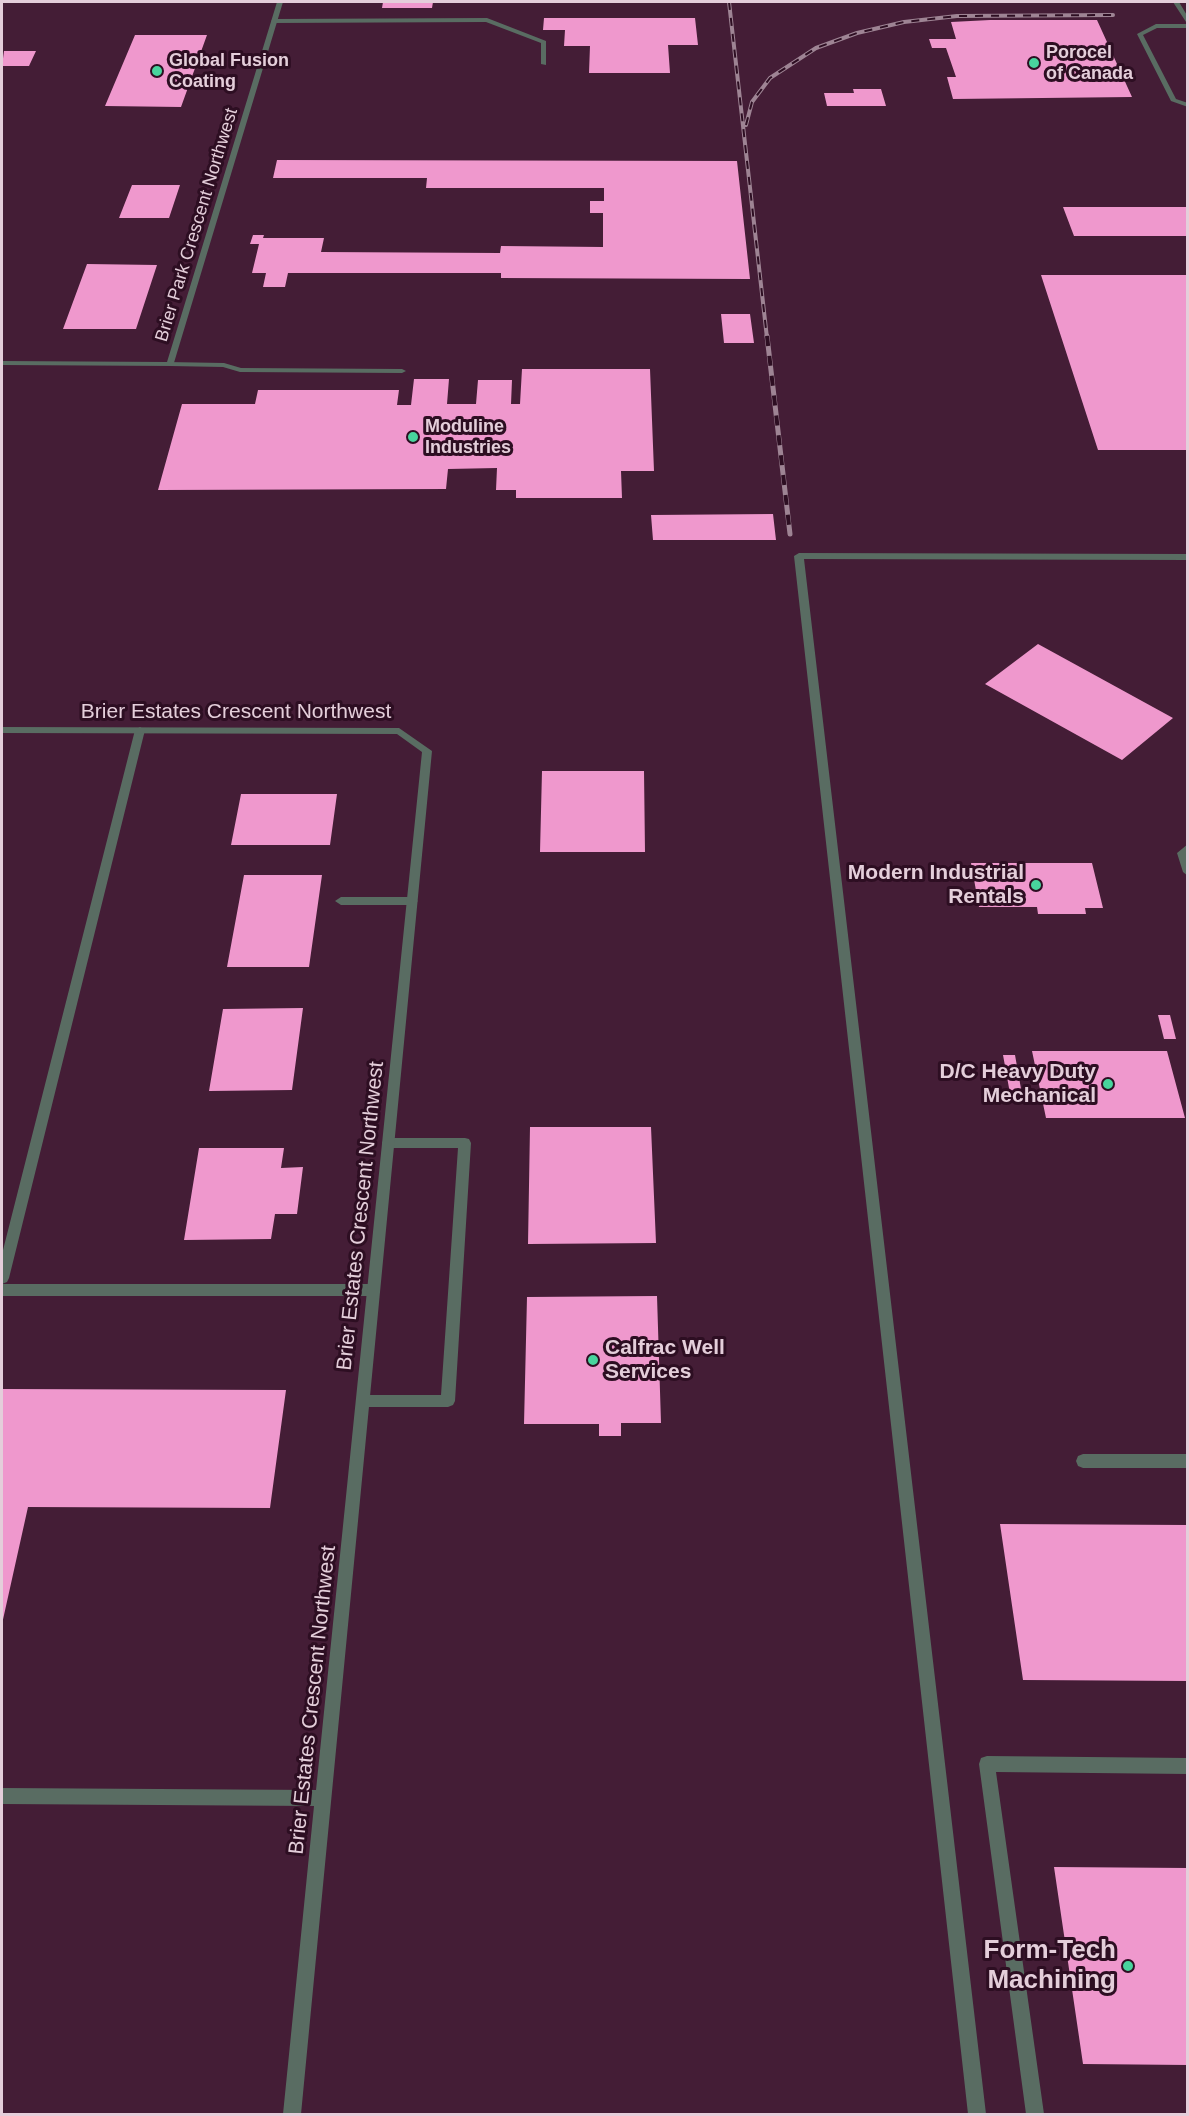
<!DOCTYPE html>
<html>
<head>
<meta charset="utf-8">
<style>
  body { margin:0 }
  #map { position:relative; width:1189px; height:2116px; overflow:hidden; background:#38182c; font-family:Arial,sans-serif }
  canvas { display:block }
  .frame { position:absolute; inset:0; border:3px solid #e4ceda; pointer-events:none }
</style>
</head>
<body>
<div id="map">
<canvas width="1189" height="2116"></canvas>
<div class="frame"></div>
</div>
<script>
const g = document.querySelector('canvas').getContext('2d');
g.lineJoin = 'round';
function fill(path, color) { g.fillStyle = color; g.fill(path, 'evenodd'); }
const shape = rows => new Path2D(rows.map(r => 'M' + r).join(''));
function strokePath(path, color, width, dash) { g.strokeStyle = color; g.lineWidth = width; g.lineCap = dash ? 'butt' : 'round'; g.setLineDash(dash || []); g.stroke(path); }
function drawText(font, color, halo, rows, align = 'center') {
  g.font = font + ' Arial,sans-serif'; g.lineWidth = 6; g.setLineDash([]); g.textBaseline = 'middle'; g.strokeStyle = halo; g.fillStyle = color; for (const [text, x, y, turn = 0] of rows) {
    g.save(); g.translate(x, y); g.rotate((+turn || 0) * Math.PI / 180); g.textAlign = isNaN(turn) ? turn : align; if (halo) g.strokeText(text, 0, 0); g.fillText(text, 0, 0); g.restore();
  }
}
fill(shape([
  [2,2,1187,2,1187,2114,2,2114]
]), '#441d36');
fill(shape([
  [383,2,433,2,432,8,382,8],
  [544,18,695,18,698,45,668,45,670,73,589,73,590,46,564,46,565,30,543,30],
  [990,20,1097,20,1132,97,953,99,947,77,956,77,946,48,932,48,929,39,956,39,951,22],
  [135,35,207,35,181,107,105,106],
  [4,51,36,51,29,66,2,66],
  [853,89,881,89,886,106,827,106,824,93,854,93],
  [277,160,737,161,750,279,501,278,501,273,288,273,285,287,263,287,266,273,252,273,259,244,250,244,253,235,264,235,263,238,324,238,321,252,500,253,501,246,603,247,603,213,590,213,590,201,604,201,604,188,426,188,427,178,273,178],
  [132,185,180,185,169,218,119,218],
  [1063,207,1188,207,1188,236,1074,236],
  [87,264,157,265,136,329,63,329],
  [1041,275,1188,275,1188,450,1098,450],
  [721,314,750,314,754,343,724,343],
  [522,369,650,369,654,471,621,471,622,498,516,498,516,490,496,490,497,468,448,469,446,489,158,490,182,404,255,404,258,390,399,390,397,405,411,405,414,379,449,379,447,404,476,404,478,380,512,380,511,404,520,404],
  [773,514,776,540,653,540,651,515],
  [1038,644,1173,718,1122,760,985,684],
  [542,771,644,771,645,852,540,852],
  [241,794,337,794,330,845,231,845],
  [971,863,1092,863,1103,908,1085,908,1086,914,1038,914,1037,907,979,907],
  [244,875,322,875,309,967,227,967],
  [303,1008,292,1090,209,1091,223,1009],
  [1158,1015,1170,1015,1176,1039,1164,1039],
  [1032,1051,1167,1051,1185,1118,1046,1118],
  [1003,1055,1015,1055,1023,1100,1011,1099],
  [530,1127,651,1127,656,1243,528,1244],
  [199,1148,284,1148,281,1168,303,1167,297,1214,275,1214,271,1239,184,1240],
  [657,1296,661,1423,621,1423,621,1436,599,1436,599,1424,524,1424,527,1297],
  [2,1389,286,1390,270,1508,28,1507,2,1624],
  [1000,1524,1188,1525,1188,1681,1023,1680],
  [1054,1867,1188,1868,1188,2065,1083,2064]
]), '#ef98cd');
fill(shape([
  [487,18,546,41,546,65,541,64,541,43,486,22,274,23,271,21,274,19,487,18],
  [1156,24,1188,24,1188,28,1157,28,1143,35,1176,99,1188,103,1188,107,1171,101,1137,34,1156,24],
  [167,362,224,363,241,368,402,369,406,371,402,373,240,372,223,367,170,366,166,364,167,362],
  [799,553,1188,554,1188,560,804,559,986,2114,968,2114,794,556,799,553],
  [140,727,145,730,9,1278,7,1282,2,1284,2,1254,135,730,140,727],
  [341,897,412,897,418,901,412,905,341,905,335,901,341,897],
  [388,1138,465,1138,469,1139,471,1143,455,1401,453,1405,448,1407,363,1407,358,1405,356,1401,358,1397,363,1395,441,1395,458,1148,388,1148,384,1147,382,1143,384,1139,388,1138],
  [2,1284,373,1284,378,1286,380,1290,378,1294,373,1296,2,1296,2,1284],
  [1083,1454,1188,1454,1188,1468,1083,1468,1078,1466,1076,1461,1078,1456,1083,1454],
  [987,1756,1188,1758,1188,1774,996,1772,1044,2114,1026,2114,979,1764,981,1758,987,1756]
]), '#596c62');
fill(shape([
  [277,2,283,2,173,366,2,365,2,361,167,362,277,2],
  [1173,2,1179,2,1188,17,1188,25,1173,2],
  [2,727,399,728,432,751,301,2114,283,2114,314,1806,2,1804,2,1788,316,1790,422,752,397,734,2,733,2,727],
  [1188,844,1188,876,1183,872,1177,853,1188,844]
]), '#596c62');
const railFar1 = shape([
  [729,2,767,338],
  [746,125,752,102,770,78,816,48,857,33,904,22,957,16,1113,15]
]);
const rail = shape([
  [767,336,790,534]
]);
strokePath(railFar1, '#9e8494', 4);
strokePath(rail, '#9e8494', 5);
strokePath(railFar1, '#2d0e22', 2, [8]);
strokePath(rail, '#2d0e22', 4, [10]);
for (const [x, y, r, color] of [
  [1034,63,6,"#48d49d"],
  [157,71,6,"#48d49d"],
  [413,437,6,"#48d49d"],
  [1036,885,6,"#48d49d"],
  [1108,1084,6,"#48d49d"],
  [593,1360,6,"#48d49d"],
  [1128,1966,6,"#48d49d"]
]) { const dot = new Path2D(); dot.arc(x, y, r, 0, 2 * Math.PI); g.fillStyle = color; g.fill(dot); strokePath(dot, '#2d0e22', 2); }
drawText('bold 18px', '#e4ceda', '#2d0e22', [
  ["Porocel",1046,53],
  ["of Canada",1046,74],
  ["Global Fusion",169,61],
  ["Coating",169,82],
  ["Moduline",425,427],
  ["Industries",425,448]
], 'left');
drawText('18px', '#e4ceda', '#2d0e22', [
  ["Brier Park Crescent Northwest",197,225,-73]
]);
drawText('21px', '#e4ceda', '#2d0e22', [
  ["Brier Estates Crescent Northwest",236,712],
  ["Brier Estates Crescent Northwest",361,1216,-84],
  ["Brier Estates Crescent Northwest",313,1700,-84]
]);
drawText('bold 21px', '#e4ceda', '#2d0e22', [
  ["Modern Industrial",1024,873],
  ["Rentals",1024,897],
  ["D/C Heavy Duty",1096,1072],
  ["Mechanical",1096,1096],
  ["Calfrac Well",605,1348,"left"],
  ["Services",605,1372,"left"]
], 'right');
drawText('bold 26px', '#e4ceda', '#2d0e22', [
  ["Form-Tech",1116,1951],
  ["Machining",1116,1981]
], 'right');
</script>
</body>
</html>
